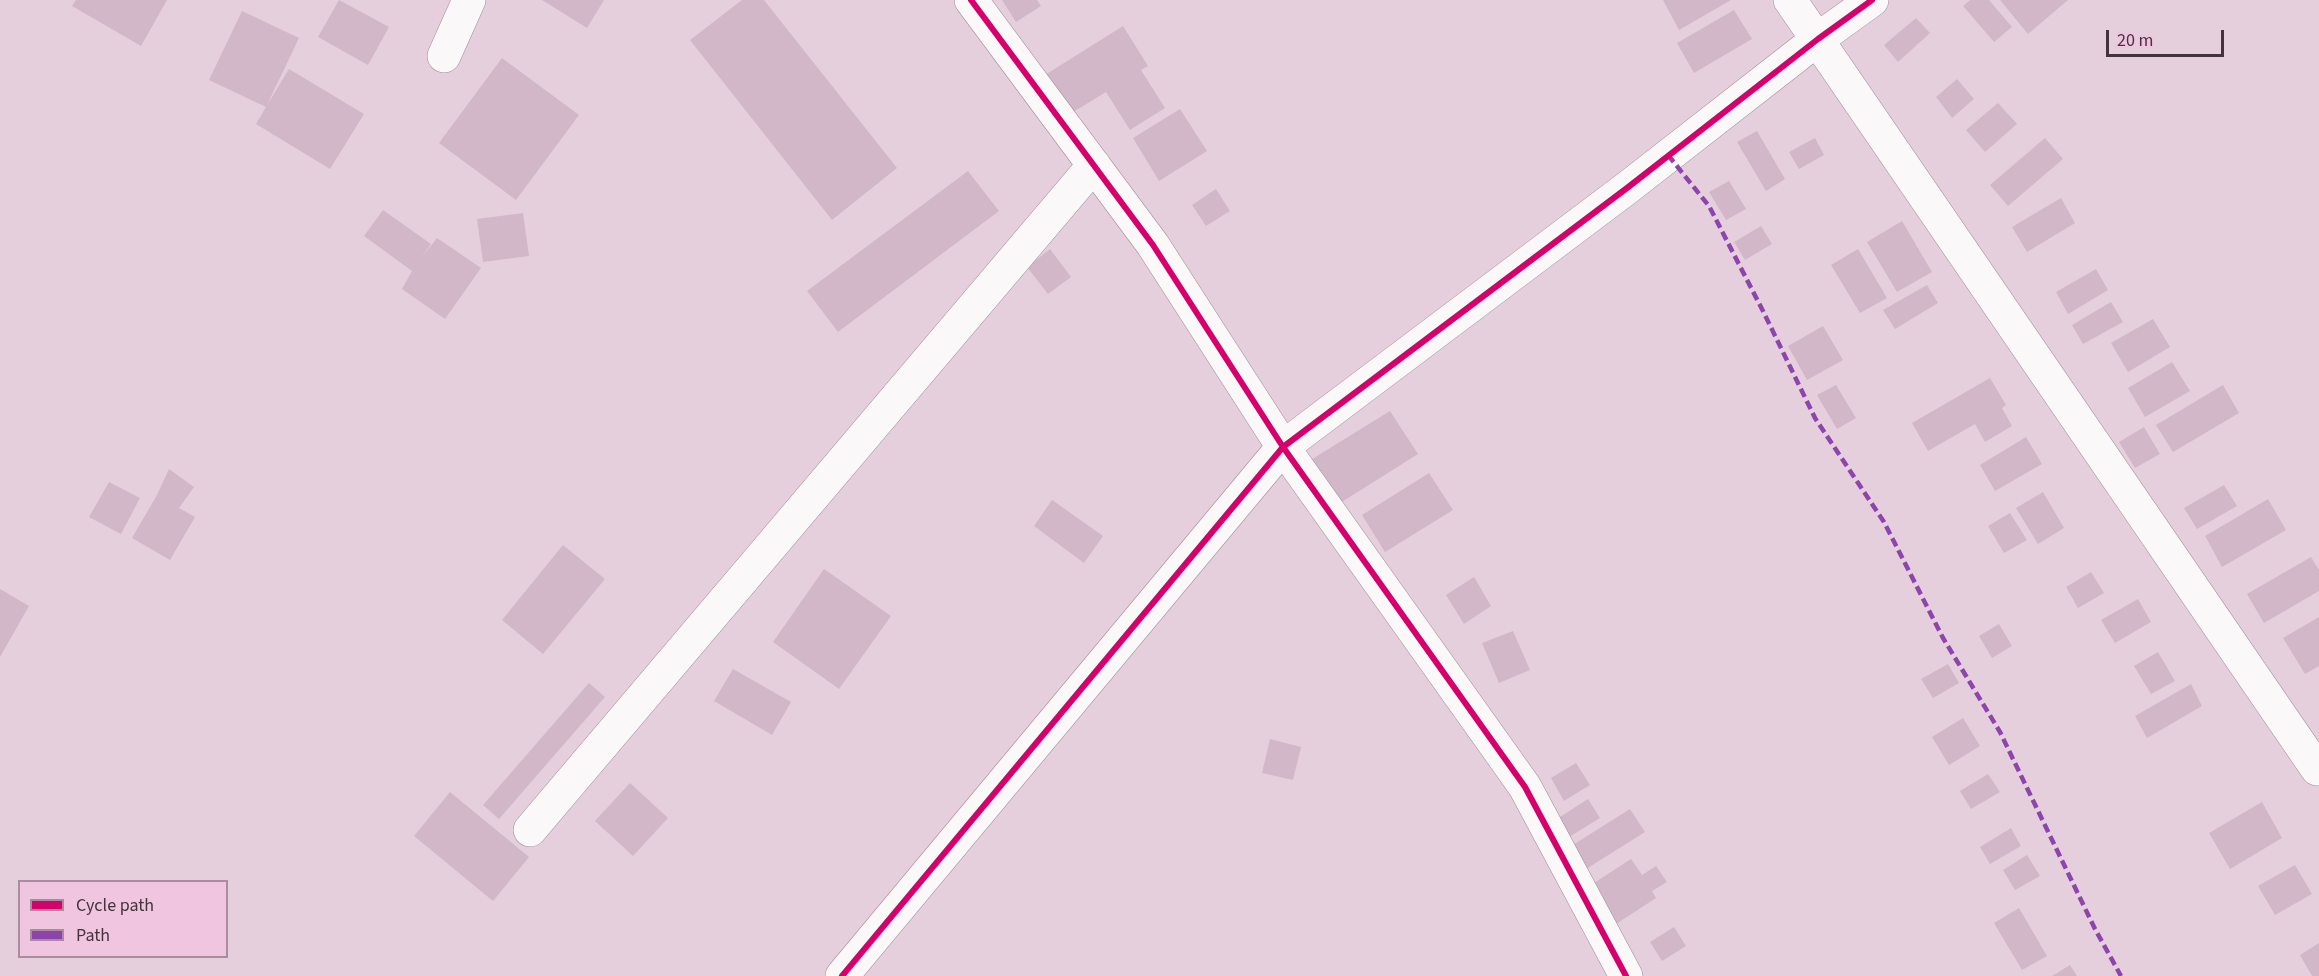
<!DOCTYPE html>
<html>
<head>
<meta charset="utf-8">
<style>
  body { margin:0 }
  #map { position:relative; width:2319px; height:976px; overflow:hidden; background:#e6cfdd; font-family:"Source Sans 3",sans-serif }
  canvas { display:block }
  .legend { position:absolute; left:18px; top:880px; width:210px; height:78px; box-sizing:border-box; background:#f0c5df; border:2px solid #ab8b9e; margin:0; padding:8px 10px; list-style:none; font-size:18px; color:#44333d }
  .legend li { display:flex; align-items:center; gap:12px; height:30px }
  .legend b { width:30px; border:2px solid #ab8b9e }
  .scale { position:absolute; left:2106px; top:30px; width:118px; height:27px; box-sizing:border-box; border:3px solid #44333d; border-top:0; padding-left:8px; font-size:18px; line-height:21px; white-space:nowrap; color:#44333d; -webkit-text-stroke:4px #f0c5df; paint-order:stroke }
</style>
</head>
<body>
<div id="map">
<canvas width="2319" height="976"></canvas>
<ul class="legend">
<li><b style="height:8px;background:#d6006c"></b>Cycle path</li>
<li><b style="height:8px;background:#8e44ad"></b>Path</li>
</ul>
<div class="scale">20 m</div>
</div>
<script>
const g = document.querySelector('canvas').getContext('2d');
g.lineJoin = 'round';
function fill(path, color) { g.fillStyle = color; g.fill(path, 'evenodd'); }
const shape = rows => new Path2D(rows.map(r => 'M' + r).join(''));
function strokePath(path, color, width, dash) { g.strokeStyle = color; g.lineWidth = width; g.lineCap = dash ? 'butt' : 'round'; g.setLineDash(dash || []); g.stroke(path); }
fill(shape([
  [76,0,167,0,141,46,72,6],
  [339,0,389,27,368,65,318,37],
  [542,0,604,0,587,28],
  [742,0,764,0,897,168,832,220,690,40],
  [1002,0,1037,0,1041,6,1016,22],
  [1663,0,1731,0,1679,30],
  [1970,0,1989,0,2012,27,1994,42,1963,6],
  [2000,0,2068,0,2028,34],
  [1734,10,1752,39,1694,73,1677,43],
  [242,11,299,38,267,105,289,69,364,114,330,169,256,124,266,107,209,80],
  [1916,18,1930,33,1898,62,1884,45],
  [1123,26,1148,66,1141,70,1165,108,1130,130,1106,92,1070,114,1045,75],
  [502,58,579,115,516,200,439,143],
  [1957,79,1974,99,1952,118,1936,97],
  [1998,103,2017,124,1985,152,1966,130],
  [1180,109,1207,151,1159,181,1133,138],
  [1757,131,1785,179,1766,191,1737,142],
  [1815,138,1824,155,1799,169,1789,152],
  [2045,138,2063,159,2008,206,1990,185],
  [968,171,999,211,838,332,807,291],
  [1729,181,1746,209,1726,220,1709,192],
  [1216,189,1230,211,1206,226,1192,205],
  [2061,198,2075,223,2027,252,2012,227],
  [383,210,431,244,421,258,437,238,481,268,445,319,402,289,412,271,364,236],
  [523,213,529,256,483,262,477,219],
  [1902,221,1932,272,1897,292,1867,242],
  [1761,226,1772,244,1745,260,1734,242],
  [1050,249,1071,277,1048,294,1027,267],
  [1858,249,1887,298,1860,313,1831,265],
  [2096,269,2108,290,2068,314,2056,292],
  [1927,285,1938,303,1895,329,1883,310],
  [2111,302,2123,322,2083,344,2072,325],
  [2153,319,2170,347,2128,372,2111,343],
  [1823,326,1843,360,1807,380,1788,346],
  [2172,362,2190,391,2145,417,2128,388],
  [1990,378,2006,405,2002,408,2012,426,1985,442,1975,424,1928,451,1912,423],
  [1836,385,1856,418,1837,429,1817,395],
  [2223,385,2239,413,2173,452,2156,425],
  [1390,411,1418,454,1337,505,1309,461],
  [2144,427,2160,454,2135,468,2119,442],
  [2026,437,2042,464,1995,491,1980,465],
  [169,469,194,487,179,508,195,517,170,560,132,538,157,495],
  [1429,473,1453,510,1385,552,1362,515],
  [109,482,140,498,121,534,89,517],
  [2224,485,2237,506,2197,529,2184,508],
  [2043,492,2064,528,2038,544,2016,508],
  [2268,499,2286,530,2222,567,2205,536],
  [1052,500,1103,536,1084,563,1034,526],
  [2010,513,2027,540,2004,553,1988,526],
  [563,545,605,579,543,654,502,620],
  [2311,557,2319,570,2319,591,2264,623,2247,594],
  [824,569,891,616,839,689,773,642],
  [2091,572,2104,593,2078,608,2066,587],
  [1474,577,1491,606,1464,624,1446,595],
  [0,589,29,606,0,657],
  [2138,599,2151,622,2115,643,2101,620],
  [2319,617,2319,666,2305,674,2283,638],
  [1999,624,2012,646,1992,658,1979,636],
  [1513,631,1530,670,1499,683,1482,643],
  [2158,652,2175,681,2151,694,2134,666],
  [1948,664,1959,683,1933,698,1921,679],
  [733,669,791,702,772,735,714,701],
  [589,683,605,697,499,819,483,805],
  [2191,684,2202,706,2147,738,2135,716],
  [1963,718,1980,746,1949,765,1932,737],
  [1270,739,1301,747,1293,780,1262,773],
  [1576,763,1590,785,1564,801,1551,778],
  [1988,774,2000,792,1971,809,1960,791],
  [630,783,668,818,633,856,595,821],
  [450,792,529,857,493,901,414,836],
  [1588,799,1600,818,1561,842,1549,824],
  [2262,802,2282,838,2230,869,2209,833],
  [1630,809,1645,832,1583,871,1568,848],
  [2011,828,2021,846,1990,864,1980,847],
  [2027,855,2040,876,2015,890,2003,870],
  [1631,859,1642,875,1656,866,1667,882,1652,891,1656,898,1616,924,1591,885],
  [2295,865,2312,894,2275,915,2258,886],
  [2019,908,2047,956,2022,970,1994,923],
  [1674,927,1686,946,1662,961,1650,942],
  [2319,943,2319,976,2312,976,2300,955],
  [2070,965,2077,976,2052,976]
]), '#d1b7c7');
const street = shape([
  [971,0,1153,245,1283,447,1525,787,1626,976],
  [1790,0,2317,769],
  [444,56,469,0],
  [530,830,1094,165],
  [842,976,1283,447,1627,188,1818,39,1872,0]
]);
strokePath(street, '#9c8b96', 34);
strokePath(street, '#fbf8fa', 33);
strokePath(shape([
  [1668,155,1709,206,1763,311,1815,418,1884,522,1943,638,2000,732,2095,929,2121,976]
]), '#8e44ad', 4.5, [9, 4.5]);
strokePath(shape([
  [971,0,1153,245,1283,447,1525,787,1626,976],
  [842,976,1283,447,1627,188,1818,39,1872,0]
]), '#d6006c', 6);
</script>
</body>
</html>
